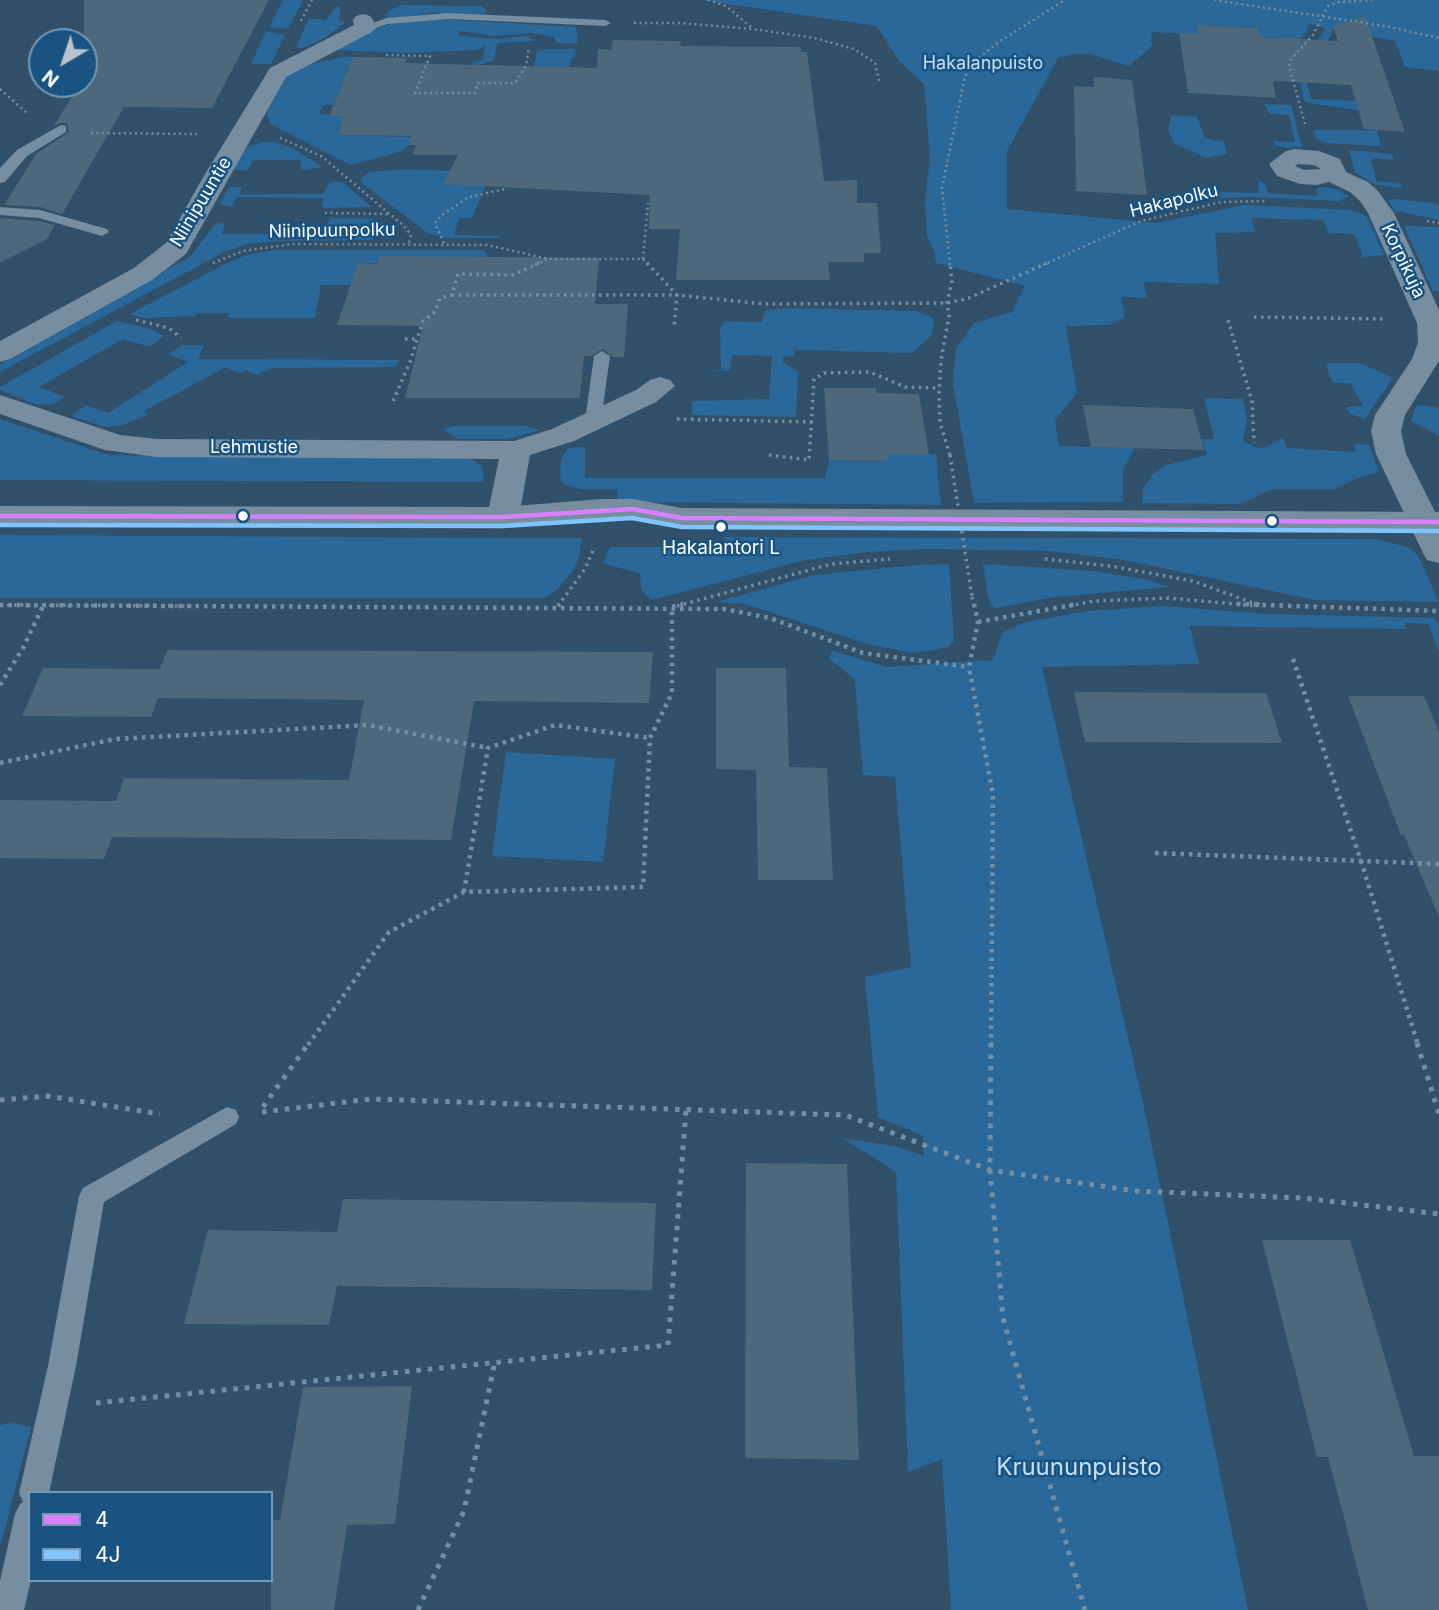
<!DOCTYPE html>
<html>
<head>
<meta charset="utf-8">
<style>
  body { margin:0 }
  #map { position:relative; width:1439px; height:1610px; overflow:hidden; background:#31506a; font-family:Inter,sans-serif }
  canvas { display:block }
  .legend { position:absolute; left:28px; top:1491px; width:245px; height:91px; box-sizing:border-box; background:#195382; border:2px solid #7598b4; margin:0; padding:9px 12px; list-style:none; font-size:21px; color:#fff }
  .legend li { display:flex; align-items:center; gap:14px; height:35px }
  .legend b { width:35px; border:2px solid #7598b4 }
  .north { position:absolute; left:28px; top:28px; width:70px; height:70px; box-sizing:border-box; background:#195382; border:2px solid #7598b4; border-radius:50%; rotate:219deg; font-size:19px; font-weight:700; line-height:28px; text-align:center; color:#fff }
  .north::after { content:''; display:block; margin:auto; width:24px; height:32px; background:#b7c2cb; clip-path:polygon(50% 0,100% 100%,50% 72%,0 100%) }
</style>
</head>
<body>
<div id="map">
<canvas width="1439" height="1610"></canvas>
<ul class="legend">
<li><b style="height:9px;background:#d880ff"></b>4</li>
<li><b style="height:9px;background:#80c4ff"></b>4J</li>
</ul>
<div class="north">N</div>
</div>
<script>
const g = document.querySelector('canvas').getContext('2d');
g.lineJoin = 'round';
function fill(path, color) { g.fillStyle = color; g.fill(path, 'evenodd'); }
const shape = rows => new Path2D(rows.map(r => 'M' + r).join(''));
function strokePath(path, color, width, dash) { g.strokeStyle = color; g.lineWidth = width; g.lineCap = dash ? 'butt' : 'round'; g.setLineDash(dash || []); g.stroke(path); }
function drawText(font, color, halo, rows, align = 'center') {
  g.font = font + ' Inter,sans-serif'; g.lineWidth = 5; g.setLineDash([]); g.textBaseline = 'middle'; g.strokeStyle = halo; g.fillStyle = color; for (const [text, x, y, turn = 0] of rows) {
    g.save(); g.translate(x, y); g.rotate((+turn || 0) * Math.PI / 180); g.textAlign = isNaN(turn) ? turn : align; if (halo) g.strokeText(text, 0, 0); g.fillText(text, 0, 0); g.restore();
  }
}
fill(shape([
  [283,0,303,0,288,29,269,27],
  [701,0,1439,0,1439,71,1405,67,1395,41,1333,29,1328,41,1304,55,1320,38,1325,28,1309,24,1306,32,1288,53,1283,50,1280,38,1260,37,1258,28,1198,25,1199,34,1151,32,1152,46,1129,66,1090,54,1073,54,1058,58,1007,151,1007,209,1156,223,1245,205,1352,210,1364,215,1370,223,1384,255,1363,257,1354,234,1329,233,1323,220,1251,218,1255,232,1215,233,1219,284,1144,282,1147,298,1121,297,1125,317,1109,325,1066,326,1077,393,1055,420,1059,446,1135,448,1123,470,1123,502,974,503,953,384,956,349,974,323,1012,312,1025,286,936,263,934,250,927,237,925,201,930,158,924,84,899,61,877,26],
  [400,5,481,6,487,11,482,14,431,13,386,19,389,11],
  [335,7,341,7,339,21,346,22,326,37,304,48,296,48,309,18,326,20],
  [440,19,576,27,578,43,556,43,554,37,531,33,494,36,459,31,459,36,498,39,528,36,535,41,497,43,494,60,476,66,472,63,485,59,483,57,485,46,477,50,404,53,335,50,371,29,394,23],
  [266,31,285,35,271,64,251,64],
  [545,49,576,49,575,57,571,58,568,76,533,71,537,51],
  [342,57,353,57,333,105,323,105,319,114,357,116,352,126,340,126,338,135,412,137,409,145,402,151,351,165,270,124,266,109,280,83,291,71,310,62,312,64],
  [1298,71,1304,71,1311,99,1367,101,1370,112,1308,103,1304,100],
  [1264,104,1291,105,1302,147,1288,148,1275,145,1273,141,1295,142,1289,115,1270,114],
  [1171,115,1197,117,1205,138,1224,142,1227,154,1206,158,1175,144,1168,131],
  [1314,130,1377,130,1381,146,1325,143,1316,138],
  [262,142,275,142,294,149,323,167,304,170,300,168,301,160,254,160,247,171,231,169,244,148],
  [1349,150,1392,154,1394,160,1371,158,1376,181,1401,184,1402,188,1376,185,1367,180,1355,172],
  [408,169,473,172,489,177,472,218,459,218,454,235,499,236,499,238,447,238,429,234,363,184,360,179,369,172],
  [335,181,343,183,372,207,325,208,322,206,323,198,237,197,231,207,220,204,228,189,231,187,242,187,240,194,323,194,329,183],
  [1258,182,1265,183,1268,193,1318,196,1317,188,1325,187,1340,190,1349,197,1338,201,1254,197,1217,198,1174,207,1162,201,1201,186,1206,186,1209,192,1259,193],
  [1393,199,1434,203,1439,206,1439,220,1395,211,1388,201],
  [330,218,374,219,389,225,388,231,371,240,280,241,248,244,226,251,0,372,0,364,191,256,215,224,225,223,222,234,322,234],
  [1404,226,1439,227,1439,291,1433,291],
  [273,250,482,250,487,252,485,264,358,263,351,285,321,285,315,318,228,318,229,313,197,313,195,316,144,318,130,314,227,263,246,255],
  [790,308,917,311,934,319,932,335,912,353,795,350,794,356,783,357,783,362,798,372,796,417,692,415,692,401,769,399,772,356,732,355,730,371,700,370,721,370,720,328,725,321,761,322,766,310],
  [117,321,151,329,164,336,150,347,123,339,39,387,65,397,53,404,37,405,0,390,0,387],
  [183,345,204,345,198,359,400,360,395,367,274,368,256,375,246,370,239,373,226,367,144,411,148,415,120,426,105,427,71,416,86,405,108,413,188,362,168,354],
  [1328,363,1359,363,1393,378,1365,419,1350,414,1346,407,1363,406,1350,383,1333,383,1326,366],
  [1204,398,1243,399,1247,419,1243,440,1254,447,1263,448,1283,438,1287,448,1355,452,1354,444,1369,445,1379,472,1355,479,1335,489,1272,489,1241,504,1142,503,1143,489,1153,474,1167,465,1207,455,1201,439,1214,439],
  [1423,405,1439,408,1439,436,1411,421,1416,406],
  [0,419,108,455,471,459,481,465,484,474,483,482,0,480],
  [452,426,524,426,540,430,507,439,458,439,444,430],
  [585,447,585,478,825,478,829,460,887,461,887,454,936,454,941,505,618,502,617,489,580,489,563,484,560,478,561,459,568,448],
  [0,535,535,538,582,538,580,555,573,570,558,589,544,598,0,598],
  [724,537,1377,539,1407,547,1418,555,1439,602,1315,600,1124,560,1050,551,928,549,866,552,806,560,651,600,641,589,640,574,603,563,610,547,725,547],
  [949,564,954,641,948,647,930,651,913,653,867,644,745,604,716,602,814,575,917,565],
  [983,564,1094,571,1144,579,1169,587,1055,597,996,608,991,605,988,597],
  [1164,606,1267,614,1433,618,1439,625,1439,651,1428,624,1405,623,1406,629,1190,626,1199,664,1042,667,1142,1098,1248,1610,951,1610,942,1459,908,1472,896,1172,843,1138,900,1147,924,1156,923,1136,878,1117,865,977,911,967,895,777,863,775,855,680,829,658,832,650,886,667,993,660,1002,633,1026,622,1088,611],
  [506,752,615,759,603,862,492,856],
  [11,1423,31,1427,0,1548,0,1425]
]), '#296899');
fill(shape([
  [84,0,269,0,212,108,124,107,62,214,40,207,4,205,36,154,69,132,67,123,60,123,53,127,80,84,84,84],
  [1365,16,1405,132,1364,129,1351,85,1273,81,1276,98,1188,93,1179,33,1199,34,1197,25,1258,28,1260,37,1338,41,1333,26],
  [613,40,681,41,680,46,801,47,801,52,807,52,824,181,857,180,857,203,877,203,881,253,864,253,864,262,828,262,830,280,676,280,680,229,649,229,650,195,443,184,458,155,413,155,416,145,409,145,412,136,338,135,343,116,329,116,353,57,407,58,405,63,597,68,598,49,611,50],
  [1094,77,1132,80,1147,195,1076,191,1074,86,1094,87],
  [0,218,39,221,55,225,47,239,0,263],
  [380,256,599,258,595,304,628,304,624,357,613,357,603,349,591,356,584,356,580,398,405,398,423,326,337,325,358,263,377,264],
  [824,388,876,388,877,393,919,394,929,455,887,454,888,461,829,460],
  [1083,405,1193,409,1204,450,1091,447],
  [167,650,416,651,653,652,649,703,474,701,451,840,112,837,104,859,0,858,0,800,116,801,124,778,349,780,364,700,158,698,151,717,22,716,43,668,160,669],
  [716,668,786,668,789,767,827,768,833,880,758,880,756,770,716,769],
  [1074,692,1266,693,1282,743,1085,742],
  [1348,696,1424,696,1439,732,1439,917,1404,835,1401,835],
  [746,1163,847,1164,859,1460,745,1458],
  [343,1199,656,1203,652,1290,337,1286,329,1325,184,1324,208,1230,337,1232],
  [1262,1240,1350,1240,1414,1456,1439,1456,1439,1610,1368,1610,1328,1457,1317,1457],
  [412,1386,395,1524,347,1525,334,1610,271,1610,271,1520,280,1520,303,1387]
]), '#4d677b');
strokePath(shape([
  [708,0,726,6,752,28],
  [1214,0,1385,26,1439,38],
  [301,21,312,0],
  [634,23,680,23,753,29,814,38,854,49,875,63,880,84],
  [386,55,430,56,415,93,475,93,478,83,515,83,526,66,529,47],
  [0,89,27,113],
  [1305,124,1289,66,1291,59,1313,35,1328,6,1339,2,1372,0],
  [91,133,197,134],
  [280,138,321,156,404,226,411,235,409,243],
  [325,213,391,214],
  [1427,221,1439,223],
  [444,243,435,223,442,215,469,197,505,189],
  [643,259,648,203],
  [213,263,243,251,292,244,487,245,549,259,643,259,649,265],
  [535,265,548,259],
  [950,265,942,188,965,76,980,57,1000,41,1065,0],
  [1043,265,1141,221,1221,202,1266,201]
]), '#778da0', 2.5, [2, 3.5]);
strokePath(shape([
  [647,263,677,295,765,304,947,303,969,298,1047,263],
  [452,295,677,295,674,328],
  [1254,317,1386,319],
  [136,320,169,328,181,338],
  [1228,320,1252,401,1254,443],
  [405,339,417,339],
  [393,401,410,362,423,321,435,312,440,298,452,295,458,274,513,275,539,263],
  [677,419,813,422],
  [769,455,809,460,814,379,824,373,870,372,905,387,939,388],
  [950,455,940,423,939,394,941,360,949,316,947,303,952,281,950,263],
  [1045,559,1111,566,1193,581,1261,606],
  [972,597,974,606],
  [0,605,197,606],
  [558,606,585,569,594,548],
  [677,606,831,564,890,559],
  [1069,606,1094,601,1168,598,1257,606]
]), '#778da0', 3.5, [2.5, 4.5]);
strokePath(shape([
  [974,604,978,622,969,667,993,795,991,1045],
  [1237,604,1439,611],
  [1256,604,1262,606],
  [0,605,724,609,770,618,863,653,969,667],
  [558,606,560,604],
  [978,622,1078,604],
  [1293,659,1361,861,1418,1045],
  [0,685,23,648,43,606],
  [0,763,115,739,368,725,488,748],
  [1155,853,1439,864],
  [464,892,488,748,555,725,650,738],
  [308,1045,389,932,464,892,643,887,650,738,672,693,672,607,683,604]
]), '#778da0', 4.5, [3.5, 5]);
strokePath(shape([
  [991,1043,990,1170,1003,1318,1085,1610],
  [1417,1043,1439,1114],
  [0,1100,48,1096,160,1114],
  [263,1107,309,1043],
  [262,1112,371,1099,845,1115,990,1170,1136,1191,1303,1198,1439,1214],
  [96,1403,668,1345,686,1110],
  [418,1610,464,1511,495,1361]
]), '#778da0', 5, [4.5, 7]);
fill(shape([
  [448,13,605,20,611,23,605,26,448,19,388,24,365,31,359,28,387,18,448,13],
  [61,125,66,126,66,132,27,156,5,182,0,183,0,168,17,150,61,125],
  [0,207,40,210,107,229,109,232,102,236,39,218,0,215,0,207],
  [602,351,610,356,601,421,593,426,585,421,594,356,602,351],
  [227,1107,236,1110,239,1117,236,1124,104,1202,76,1366,49,1493,30,1493,31,1580,24,1610,0,1610,0,1581,15,1514,20,1504,23,1502,19,1493,48,1366,79,1196,83,1188,227,1107]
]), '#778da0');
fill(shape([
  [363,14,370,16,373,20,376,28,372,32,286,77,186,254,152,280,10,359,0,362,0,341,134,268,166,243,202,179,270,68,354,25,353,20,356,16,363,14],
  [1294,149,1319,151,1340,159,1346,172,1368,182,1378,191,1394,213,1439,310,1439,361,1405,415,1401,431,1406,454,1439,520,1439,563,1427,560,1423,553,1376,454,1371,431,1375,415,1412,359,1418,343,1417,323,1368,213,1360,201,1350,192,1329,182,1317,185,1300,184,1277,176,1269,164,1286,151,1294,149],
  [1298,164,1314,165,1321,169,1304,170,1295,166,1298,164],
  [660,377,670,380,675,386,656,402,574,441,530,455,519,517,514,524,503,527,492,524,487,517,499,459,157,457,105,450,0,414,0,395,120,435,157,439,514,441,552,429,636,390,650,380,660,377]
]), '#778da0');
fill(shape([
  [601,499,633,499,682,508,1439,512,1439,532,682,528,633,519,503,527,0,526,0,506,503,507,601,499]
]), '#778da0');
strokePath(shape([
  [950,455,972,597]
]), '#778da0', 3.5, [2.5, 4.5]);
strokePath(shape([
  [0,516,503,517,633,509,682,518,1439,522]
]), '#d880ff', 4.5);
strokePath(shape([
  [0,525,503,526,632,518,682,527,1439,531]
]), '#80c4ff', 4.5);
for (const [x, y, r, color] of [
  [243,516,6,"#fff"],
  [1272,521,6,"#fff"],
  [721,527,6,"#fff"]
]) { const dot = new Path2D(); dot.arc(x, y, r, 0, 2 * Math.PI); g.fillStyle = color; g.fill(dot); strokePath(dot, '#195382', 2.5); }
drawText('18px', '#c2e1f9', '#195382', [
  ["Hakalanpuisto",983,64]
]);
drawText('18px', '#fff', '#195382', [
  ["Hakapolku",1174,201,-14],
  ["Niinipuuntie",201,202,-59],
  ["Niinipuunpolku",332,231,-1],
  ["Korpikuja",1403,261,65],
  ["Lehmustie",254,448]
]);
drawText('19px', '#fff', '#195382', [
  ["Hakalantori L",721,548]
]);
drawText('24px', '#c2e1f9', '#195382', [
  ["Kruununpuisto",1079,1468]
]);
</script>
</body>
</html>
